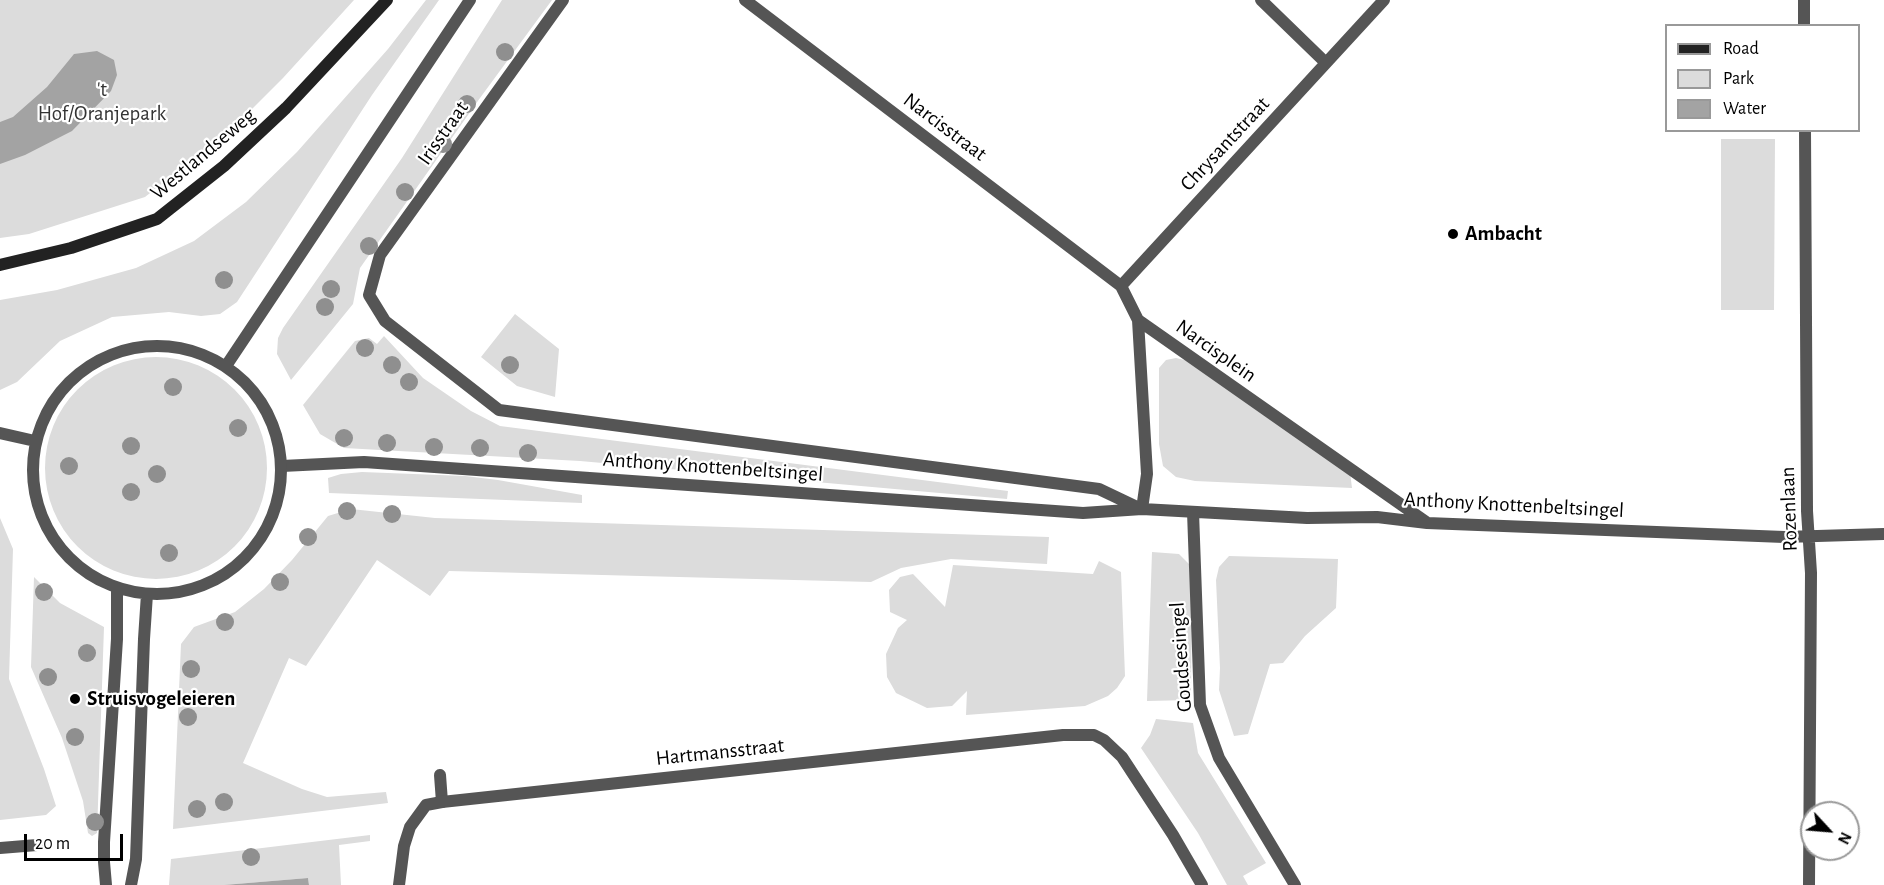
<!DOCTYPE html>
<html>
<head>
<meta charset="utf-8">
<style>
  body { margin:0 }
  #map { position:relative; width:1884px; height:885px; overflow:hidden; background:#fff; font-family:"Alegreya Sans",sans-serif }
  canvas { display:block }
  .legend { position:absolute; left:1665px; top:24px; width:195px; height:108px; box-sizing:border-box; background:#fff; border:2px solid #999; margin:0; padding:8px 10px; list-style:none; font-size:18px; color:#000 }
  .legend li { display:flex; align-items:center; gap:12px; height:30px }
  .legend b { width:30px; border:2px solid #999 }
  .north { position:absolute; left:1800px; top:801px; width:60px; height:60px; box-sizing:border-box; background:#fff; border:2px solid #999; border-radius:50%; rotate:116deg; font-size:16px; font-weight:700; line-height:24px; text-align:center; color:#000 }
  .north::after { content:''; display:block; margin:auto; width:21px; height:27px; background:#000; clip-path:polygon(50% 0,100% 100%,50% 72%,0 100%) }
  .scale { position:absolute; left:24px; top:834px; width:99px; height:27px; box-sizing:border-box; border:3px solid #000; border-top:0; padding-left:8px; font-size:18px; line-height:21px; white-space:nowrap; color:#000; -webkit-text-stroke:4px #fff; paint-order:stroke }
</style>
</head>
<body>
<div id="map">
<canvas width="1884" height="885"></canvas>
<ul class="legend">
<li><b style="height:8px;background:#222"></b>Road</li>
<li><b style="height:16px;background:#dcdcdc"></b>Park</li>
<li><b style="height:16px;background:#a3a3a3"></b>Water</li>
</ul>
<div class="north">N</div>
<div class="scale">20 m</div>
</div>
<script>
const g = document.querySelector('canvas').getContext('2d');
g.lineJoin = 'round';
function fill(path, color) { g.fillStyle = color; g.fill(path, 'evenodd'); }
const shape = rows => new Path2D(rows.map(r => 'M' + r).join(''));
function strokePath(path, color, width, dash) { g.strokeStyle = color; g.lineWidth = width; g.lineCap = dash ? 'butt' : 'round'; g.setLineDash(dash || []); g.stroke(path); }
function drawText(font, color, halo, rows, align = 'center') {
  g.font = font + ' "Alegreya Sans",sans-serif'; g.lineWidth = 4.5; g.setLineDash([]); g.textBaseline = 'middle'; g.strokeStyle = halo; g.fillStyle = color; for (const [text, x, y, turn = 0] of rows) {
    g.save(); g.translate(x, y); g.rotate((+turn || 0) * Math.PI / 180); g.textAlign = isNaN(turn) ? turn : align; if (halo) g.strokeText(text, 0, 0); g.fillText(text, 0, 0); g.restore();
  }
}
fill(shape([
  [0,0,354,0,283,78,232,129,145,197,29,234,0,238],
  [426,0,439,0,372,95,237,302,220,314,201,316,169,312,112,317,60,341,17,382,0,390,0,300,57,290,136,268,194,241,246,202,297,152,388,49],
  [502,0,552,0,480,98,360,268,353,304,291,380,277,354,278,338,283,328,402,158],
  [1721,139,1775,139,1774,310,1721,310],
  [515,314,559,349,555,397,517,386,481,357],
  [384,336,423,378,471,411,500,426,1008,491,1007,499,580,461,344,448,320,434,303,405,355,341,369,338,377,344],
  '45 468a111 111 0 1 1 222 0a111 111 0 1 1-222 0Z',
  [1176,358,1193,362,1350,472,1352,488,1195,481,1176,477,1163,466,1159,444,1159,368,1166,360],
  [362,472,465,476,498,480,582,495,582,503,329,493,328,478,341,474],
  [351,509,435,518,1049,537,1047,564,951,559,901,568,871,582,449,571,430,596,377,560,306,666,289,658,243,763,302,789,327,797,386,792,388,803,173,829,181,644,194,627,235,612,264,589,292,560,328,516],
  [0,518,13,549,9,679,44,769,56,806,46,815,0,820],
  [1152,552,1179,554,1192,567,1191,700,1147,701],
  [1229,556,1338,559,1336,608,1305,636,1283,663,1270,664,1248,734,1234,736,1219,690,1220,668,1216,580,1219,567],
  [1099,561,1121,572,1125,676,1117,688,1108,696,1085,706,966,715,967,691,952,706,927,708,896,693,887,677,886,654,898,628,907,620,890,612,889,590,900,577,913,574,945,607,953,565,1093,574],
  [34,577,60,603,104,627,97,833,92,836,88,833,83,801,62,738,31,667],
  [1156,719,1193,723,1198,753,1266,863,1243,876,1248,885,1227,885,1198,833,1141,748,1150,735],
  [370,835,370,841,339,845,341,885,309,885,308,878,224,885,169,885,171,859]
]), '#dcdcdc');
fill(shape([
  [97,51,114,60,117,75,111,91,72,131,25,155,0,164,0,122,13,117,47,87,74,54],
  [308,878,309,885,224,885]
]), '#a3a3a3');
strokePath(shape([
  [440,775,442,802]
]), '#555', 12);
strokePath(shape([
  [563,0,380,255,369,295,385,321,499,410,1099,489,1141,509],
  [745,0,1121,286,1138,320,1147,474,1142,509],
  [1261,0,1326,63],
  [1804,0,1804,26],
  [1805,130,1807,511,1811,573,1809,885],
  [1121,286,1384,0],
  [1138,320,1426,522],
  [282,466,364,462,1083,513,1142,509,1307,518,1377,517,1427,523,1784,537,1884,534],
  [1193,512,1200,705,1219,758,1295,885],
  [0,848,37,845],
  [399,885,404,846,410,827,426,805,442,802,1063,735,1094,735,1104,740,1122,757,1173,835,1202,885]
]), '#555', 12);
strokePath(shape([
  '33 470a124 124 0 1 1 248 0a124 124 0 1 1-248 0Z',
  [226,366,470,0],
  [0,433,35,441],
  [106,885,104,862,104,842,117,639,117,589],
  [131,885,136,859,144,639,147,594]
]), '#555', 12);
strokePath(shape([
  [0,265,71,248,157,219,224,166,286,108,387,0]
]), '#222', 12);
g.fillStyle = '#8f8f8f';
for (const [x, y] of [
  [505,52],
  [467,104],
  [443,144],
  [405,192],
  [369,246],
  [224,280],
  [331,289],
  [325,307],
  [365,348],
  [392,365],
  [510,365],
  [409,382],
  [173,387],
  [238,428],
  [344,438],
  [387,443],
  [131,446],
  [434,447],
  [480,448],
  [528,453],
  [69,466],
  [157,474],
  [131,492],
  [347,511],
  [392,514],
  [308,537],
  [169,553],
  [280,582],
  [44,592],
  [225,622],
  [87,653],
  [191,669],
  [48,677],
  [188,717],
  [75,737],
  [224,802],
  [197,809],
  [95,822],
  [251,857]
]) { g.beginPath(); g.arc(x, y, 9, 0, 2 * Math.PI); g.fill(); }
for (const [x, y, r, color] of [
  [1453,234,6,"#000"],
  [75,699,6,"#000"]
]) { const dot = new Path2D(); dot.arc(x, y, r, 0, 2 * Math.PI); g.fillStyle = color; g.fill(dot); strokePath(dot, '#fff', 2); }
drawText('21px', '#333', '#fff', [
  ["'t",102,90],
  ["Hof/Oranjepark",102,114]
]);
drawText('21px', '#000', '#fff', [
  ["Narcisstraat",945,127,37],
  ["Irisstraat",443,133,-55],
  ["Chrysantstraat",1225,144,-47],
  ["Westlandseweg",203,154,-40],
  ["Narcisplein",1216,351,35],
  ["Anthony Knottenbeltsingel",713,467,4],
  ["Anthony Knottenbeltsingel",1514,505,3],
  ["Rozenlaan",1789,509,-92],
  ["Goudsesingel",1181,657,-94],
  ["Hartmansstraat",720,752,-6]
]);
drawText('bold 21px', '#000', '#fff', [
  ["Ambacht",1465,234],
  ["Struisvogeleieren",87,699]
], 'left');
</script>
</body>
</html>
